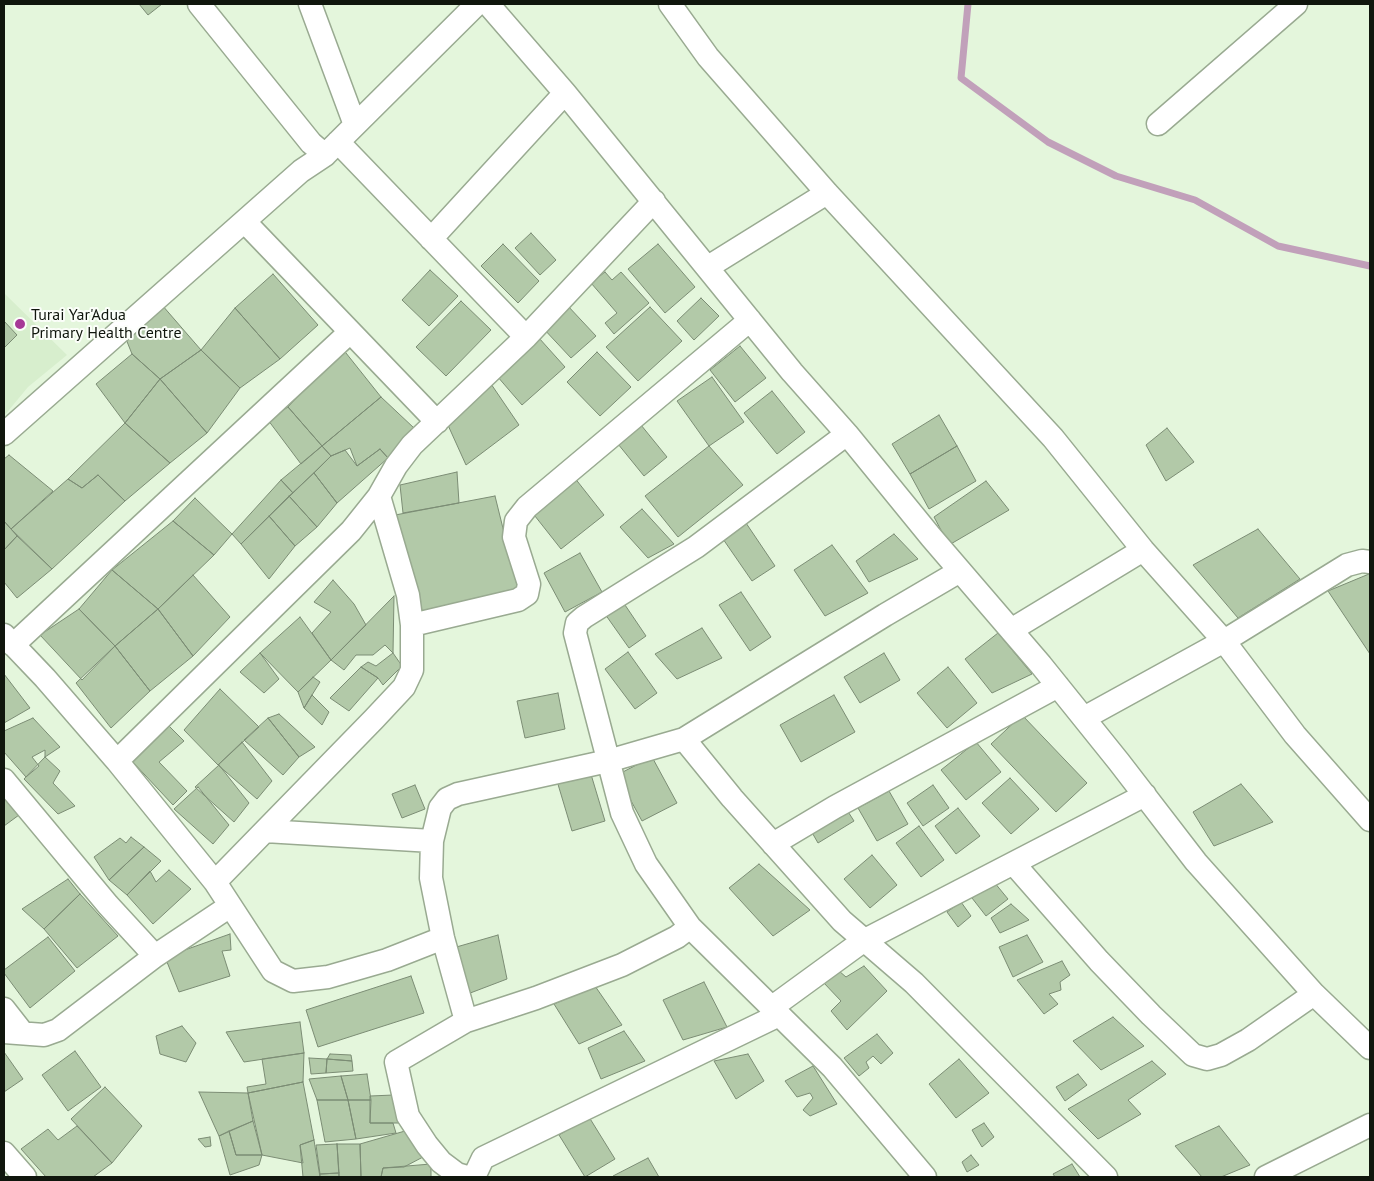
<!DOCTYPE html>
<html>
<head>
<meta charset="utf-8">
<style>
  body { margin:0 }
  #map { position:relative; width:1374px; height:1181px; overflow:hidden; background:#e4f6dc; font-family:"PT Sans",sans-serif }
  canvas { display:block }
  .frame { position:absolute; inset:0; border:5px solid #10160d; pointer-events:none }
</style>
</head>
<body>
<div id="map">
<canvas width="1374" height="1181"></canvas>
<div class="frame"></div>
</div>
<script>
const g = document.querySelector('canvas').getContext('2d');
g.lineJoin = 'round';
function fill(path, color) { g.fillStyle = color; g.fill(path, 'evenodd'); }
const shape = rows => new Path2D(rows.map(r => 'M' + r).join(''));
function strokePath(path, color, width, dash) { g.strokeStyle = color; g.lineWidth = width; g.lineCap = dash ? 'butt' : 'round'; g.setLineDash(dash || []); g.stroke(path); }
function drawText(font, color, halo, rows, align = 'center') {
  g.font = font + ' "PT Sans",sans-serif'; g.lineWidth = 4; g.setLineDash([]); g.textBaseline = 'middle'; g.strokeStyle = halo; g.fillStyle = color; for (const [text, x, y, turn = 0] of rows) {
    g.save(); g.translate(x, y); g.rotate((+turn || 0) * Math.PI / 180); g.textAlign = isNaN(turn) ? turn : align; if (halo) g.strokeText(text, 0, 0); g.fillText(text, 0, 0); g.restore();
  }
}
fill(shape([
  [4,293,67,355,28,387,4,416]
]), '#d7eecd');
strokePath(shape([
  [968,4,961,78,1048,142,1116,176,1195,200,1278,246,1370,266]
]), '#c1a0ba', 7);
const building = shape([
  [139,4,162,4,148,15,139,4],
  [531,233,556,260,540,275,515,248,531,233],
  [503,244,539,281,518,303,481,266,503,244],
  [658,244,695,287,665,313,628,269,658,244],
  [430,270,458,296,429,326,402,300,430,270],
  [605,272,612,280,621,272,649,303,614,334,605,323,617,313,591,283,605,272],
  [273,274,318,325,280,359,235,308,273,274],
  [701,298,719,316,694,340,677,321,701,298],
  [461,301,491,330,446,376,416,347,461,301],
  [162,305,201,350,160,379,132,354,126,339,162,305],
  [567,305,596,336,571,358,542,327,567,305],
  [650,307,682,341,638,381,606,347,650,307],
  [235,308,280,359,240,388,201,350,235,308],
  [4,321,17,335,4,348,4,321],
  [539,338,565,367,522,405,497,376,539,338],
  [740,346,766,378,735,402,710,370,740,346],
  [342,348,381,397,322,446,288,407,342,348],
  [201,350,240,388,207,433,160,379,201,350],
  [597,352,631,387,600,416,567,382,597,352],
  [132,354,160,379,125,423,96,384,132,354],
  [712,377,744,422,709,446,677,401,712,377],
  [160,379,207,433,170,463,125,423,160,379],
  [489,381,519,425,466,465,447,423,489,381],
  [772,391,805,432,777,454,744,413,772,391],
  [381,397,414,428,388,458,380,449,357,466,350,448,331,456,322,446,381,397],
  [288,407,322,446,301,464,268,420,288,407],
  [939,415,957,446,910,474,892,444,939,415],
  [125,423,170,463,125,501,98,475,82,488,68,479,125,423],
  [641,425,667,457,644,476,618,444,641,425],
  [1167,428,1194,462,1166,481,1146,445,1167,428],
  [322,446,331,456,293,493,281,480,322,446],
  [709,446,743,485,678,537,645,496,709,446],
  [957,446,976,481,929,509,910,474,957,446],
  [380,449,388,458,337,503,314,473,331,456,345,450,357,466,380,449],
  [9,455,53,491,11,529,4,521,4,459,9,455],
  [457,472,459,503,403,513,400,485,457,472],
  [314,473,337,503,317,527,289,496,314,473],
  [98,475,125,501,52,569,11,529,68,479,82,488,98,475],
  [574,477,604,515,561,549,531,511,574,477],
  [281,480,293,493,241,544,232,534,281,480],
  [986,481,1009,510,949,545,934,517,986,481],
  [289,496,317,527,295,546,269,516,289,496],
  [495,496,519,593,418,613,390,516,495,496],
  [195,498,232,534,214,555,173,521,195,498],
  [642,509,674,544,648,558,620,527,642,509],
  [269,516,295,546,269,579,241,544,269,516],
  [4,521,17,536,4,550,4,521],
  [173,521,214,555,158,609,112,570,173,521],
  [746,523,775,566,752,581,723,539,746,523],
  [1258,529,1300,579,1238,618,1193,565,1258,529],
  [894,534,918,559,869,582,856,561,894,534],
  [17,536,52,569,17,598,4,582,4,550,17,536],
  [832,545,868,593,825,616,794,570,832,545],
  [580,553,602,592,565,612,544,573,580,553],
  [112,570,158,609,115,646,79,609,112,570],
  [1369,574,1370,575,1370,654,1328,591,1369,574],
  [193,575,230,617,193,656,158,609,193,575],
  [333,580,354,604,366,625,331,660,312,633,331,612,314,602,333,580],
  [741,592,771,637,750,651,719,605,741,592],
  [394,596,393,653,385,645,373,655,356,655,344,670,331,660,394,596],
  [623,602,646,636,629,648,605,614,623,602],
  [79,609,115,646,82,680,40,635,79,609],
  [158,609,193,656,150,691,115,646,158,609],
  [300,617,331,660,298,692,260,653,300,617],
  [702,628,722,658,677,679,655,654,702,628],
  [998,633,1032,674,992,693,965,659,998,633],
  [115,646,150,691,111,728,76,683,115,646],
  [628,652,657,693,635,709,605,669,628,652],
  [260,653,279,679,264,693,240,672,260,653],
  [393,653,402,666,383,685,378,678,361,667,368,662,376,666,393,653],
  [884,653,900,680,860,703,844,677,884,653],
  [361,667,378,678,349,711,330,698,361,667],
  [948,667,977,703,947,728,917,693,948,667],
  [4,674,30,708,4,723,4,674],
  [313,677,320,682,304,708,298,692,313,677],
  [220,689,259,727,218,765,184,730,220,689],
  [558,693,565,729,525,738,517,701,558,693],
  [312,695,329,712,322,725,304,708,312,695],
  [834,695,855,732,801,762,780,725,834,695],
  [279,714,315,747,299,757,268,718,279,714],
  [1022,715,1087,783,1056,812,991,744,1022,715],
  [33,718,60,747,45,757,45,750,32,757,39,766,26,777,4,752,4,731,33,718],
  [268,718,299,757,283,775,244,740,268,718],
  [167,724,184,741,159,762,187,791,173,805,130,759,167,724],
  [242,742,272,781,257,799,218,765,242,742],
  [976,742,1001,772,966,800,941,770,976,742],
  [45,757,60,771,53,783,75,806,58,814,24,779,45,757],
  [652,757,677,803,642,821,617,775,652,757],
  [219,765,249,803,234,822,195,787,219,765],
  [590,771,605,821,572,831,557,781,590,771],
  [1010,778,1039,809,1011,834,982,803,1010,778],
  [1241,784,1273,822,1214,846,1193,812,1241,784],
  [415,785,425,809,402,818,392,794,415,785],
  [933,785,949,808,923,826,907,803,933,785],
  [198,787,229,825,213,844,174,809,198,787],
  [889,791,908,824,877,841,858,808,889,791],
  [4,798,19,815,4,826,4,798],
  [845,807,854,821,818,843,810,829,845,807],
  [958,808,980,836,956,854,935,826,958,808],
  [919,826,944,860,921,877,896,843,919,826],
  [131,837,144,847,109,880,94,857,120,838,126,843,131,837],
  [144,847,161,861,127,895,109,880,144,847],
  [872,855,897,885,870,908,844,879,872,855],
  [759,864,810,910,773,936,729,888,759,864],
  [169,870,191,889,153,924,127,895,150,871,156,882,169,870],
  [68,879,80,894,44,929,22,909,68,879],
  [994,882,1008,899,986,916,972,898,994,882],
  [80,894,118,936,77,968,44,929,80,894],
  [961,902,971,916,958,927,947,912,961,902],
  [1011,904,1029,920,1000,933,991,918,1011,904],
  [230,934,231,950,222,951,230,976,179,992,165,957,230,934],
  [498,935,507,979,465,995,453,948,498,935],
  [1027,935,1043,962,1013,977,999,947,1027,935],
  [48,937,75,971,30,1008,4,973,4,970,48,937],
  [1062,961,1070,975,1060,982,1061,990,1049,994,1058,1004,1044,1014,1017,980,1062,961],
  [864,966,887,991,847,1030,831,1011,841,1001,823,982,839,971,846,977,864,966],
  [411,976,424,1013,318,1047,306,1010,411,976],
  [704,982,727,1027,683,1040,663,1000,704,982],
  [595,986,622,1025,579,1044,554,1004,595,986],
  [1113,1017,1144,1046,1101,1070,1073,1041,1113,1017],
  [300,1022,304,1053,244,1062,226,1032,300,1022],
  [182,1026,196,1043,186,1062,160,1054,156,1036,182,1026],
  [624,1031,645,1061,601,1079,588,1048,624,1031],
  [877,1034,893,1053,881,1064,873,1056,866,1062,869,1068,859,1076,844,1058,877,1034],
  [75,1051,101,1087,68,1111,42,1075,75,1051],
  [4,1052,23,1079,4,1092,4,1052],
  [304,1053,303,1082,248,1093,247,1087,266,1084,262,1059,304,1053],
  [330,1054,351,1055,352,1061,327,1059,330,1054],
  [748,1054,764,1081,736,1099,714,1061,748,1054],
  [309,1058,327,1059,326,1073,311,1074,309,1058],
  [327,1059,352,1061,353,1071,326,1073,327,1059],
  [959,1059,989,1093,956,1118,929,1084,959,1059],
  [1152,1061,1166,1074,1128,1100,1141,1114,1098,1139,1068,1109,1152,1061],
  [813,1066,837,1104,810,1116,803,1110,813,1098,810,1093,797,1097,785,1081,813,1066],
  [367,1074,371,1100,348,1100,341,1076,367,1074],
  [1078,1074,1087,1085,1065,1101,1056,1087,1078,1074],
  [341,1076,348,1100,317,1100,309,1079,341,1076],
  [303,1082,314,1140,300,1145,303,1163,262,1155,248,1093,303,1082],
  [105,1087,142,1126,112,1163,71,1119,105,1087],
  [199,1092,248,1093,253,1121,219,1136,199,1092],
  [394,1095,399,1123,370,1123,370,1096,394,1095],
  [317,1100,348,1100,356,1139,325,1142,317,1100],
  [348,1100,371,1100,370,1123,393,1123,396,1133,356,1139,348,1100],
  [589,1117,615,1159,585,1177,559,1135,589,1117],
  [253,1121,262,1155,236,1155,229,1131,253,1121],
  [984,1123,994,1137,982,1147,972,1130,984,1123],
  [77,1126,112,1163,93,1177,46,1177,21,1149,48,1129,58,1140,77,1126],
  [1219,1126,1250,1165,1221,1177,1202,1177,1175,1146,1219,1126],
  [229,1131,236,1155,262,1155,259,1165,230,1175,219,1136,229,1131],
  [405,1131,423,1157,404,1167,383,1168,381,1177,361,1177,360,1144,405,1131],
  [210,1137,211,1146,205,1147,198,1139,210,1137],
  [314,1140,320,1177,303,1177,300,1145,314,1140],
  [337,1144,339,1173,320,1174,316,1145,337,1144],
  [337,1144,360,1144,361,1177,339,1177,337,1144],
  [971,1155,979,1165,967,1172,962,1162,971,1155],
  [648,1158,659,1177,613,1177,613,1176,648,1158],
  [431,1164,431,1177,381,1177,383,1168,431,1164],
  [1072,1164,1080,1177,1055,1177,1053,1174,1072,1164],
  [339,1173,339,1177,320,1177,320,1174,339,1173]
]);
fill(building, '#b2c9a8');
strokePath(building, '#7b8c74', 1);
const street = shape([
  [199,4,311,143,325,155],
  [310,4,355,125],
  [488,4,565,93,792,372,847,434,931,537,1041,665,1119,762,1196,862,1314,994],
  [670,4,708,57,827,193,1053,438,1143,550,1224,641,1295,735,1370,820],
  [1158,124,1296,4],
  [338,142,526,337],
  [245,222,437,422],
  [431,239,565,93],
  [708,267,827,193],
  [4,434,301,171,325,155,477,4],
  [847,434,696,547,584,617,577,623,575,633,622,813,646,864,690,927,832,1067,925,1177],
  [412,625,518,600,527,594,529,584,514,537,516,521,527,507,750,320],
  [1011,630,1143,550],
  [4,635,45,678,117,761,215,882,273,971,293,981,328,977,387,960,443,938],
  [13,645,350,332],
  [1084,718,1224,641,1347,565,1362,561,1370,562],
  [684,739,732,798,842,921,914,983,1106,1177],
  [117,761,351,531,379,496,396,466,412,445,526,337,654,201],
  [4,780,108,905,155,956],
  [265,831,432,841],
  [773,844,835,807,1058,686],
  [1014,864,1099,961,1151,1015,1193,1055,1207,1059,1221,1055,1248,1040,1314,994,1370,1048],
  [215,882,374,719,404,687,412,670,412,625,408,595,379,496],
  [771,1008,863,941,1145,795],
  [4,1009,22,1032],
  [466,1021,443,938,431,878,432,841,440,808,447,799,458,794,608,761,684,739,885,615,960,571],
  [4,1032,44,1035,58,1030,155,956,230,906],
  [4,1153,25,1177],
  [467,1177,457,1174,441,1162,427,1145,408,1116,396,1062,466,1021,536,998,622,965,677,937,690,927],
  [474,1177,483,1158,779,1015],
  [1266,1177,1370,1125]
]);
strokePath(street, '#99aa91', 25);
strokePath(street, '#fff', 22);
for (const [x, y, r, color] of [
  [20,324,6,"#a63997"]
]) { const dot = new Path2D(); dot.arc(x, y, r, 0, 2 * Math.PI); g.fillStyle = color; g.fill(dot); strokePath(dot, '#fbfef9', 2); }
drawText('16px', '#10160d', '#fbfef9', [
  ["Turai Yar'Adua",31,315],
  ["Primary Health Centre",31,333]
], 'left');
</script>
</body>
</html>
